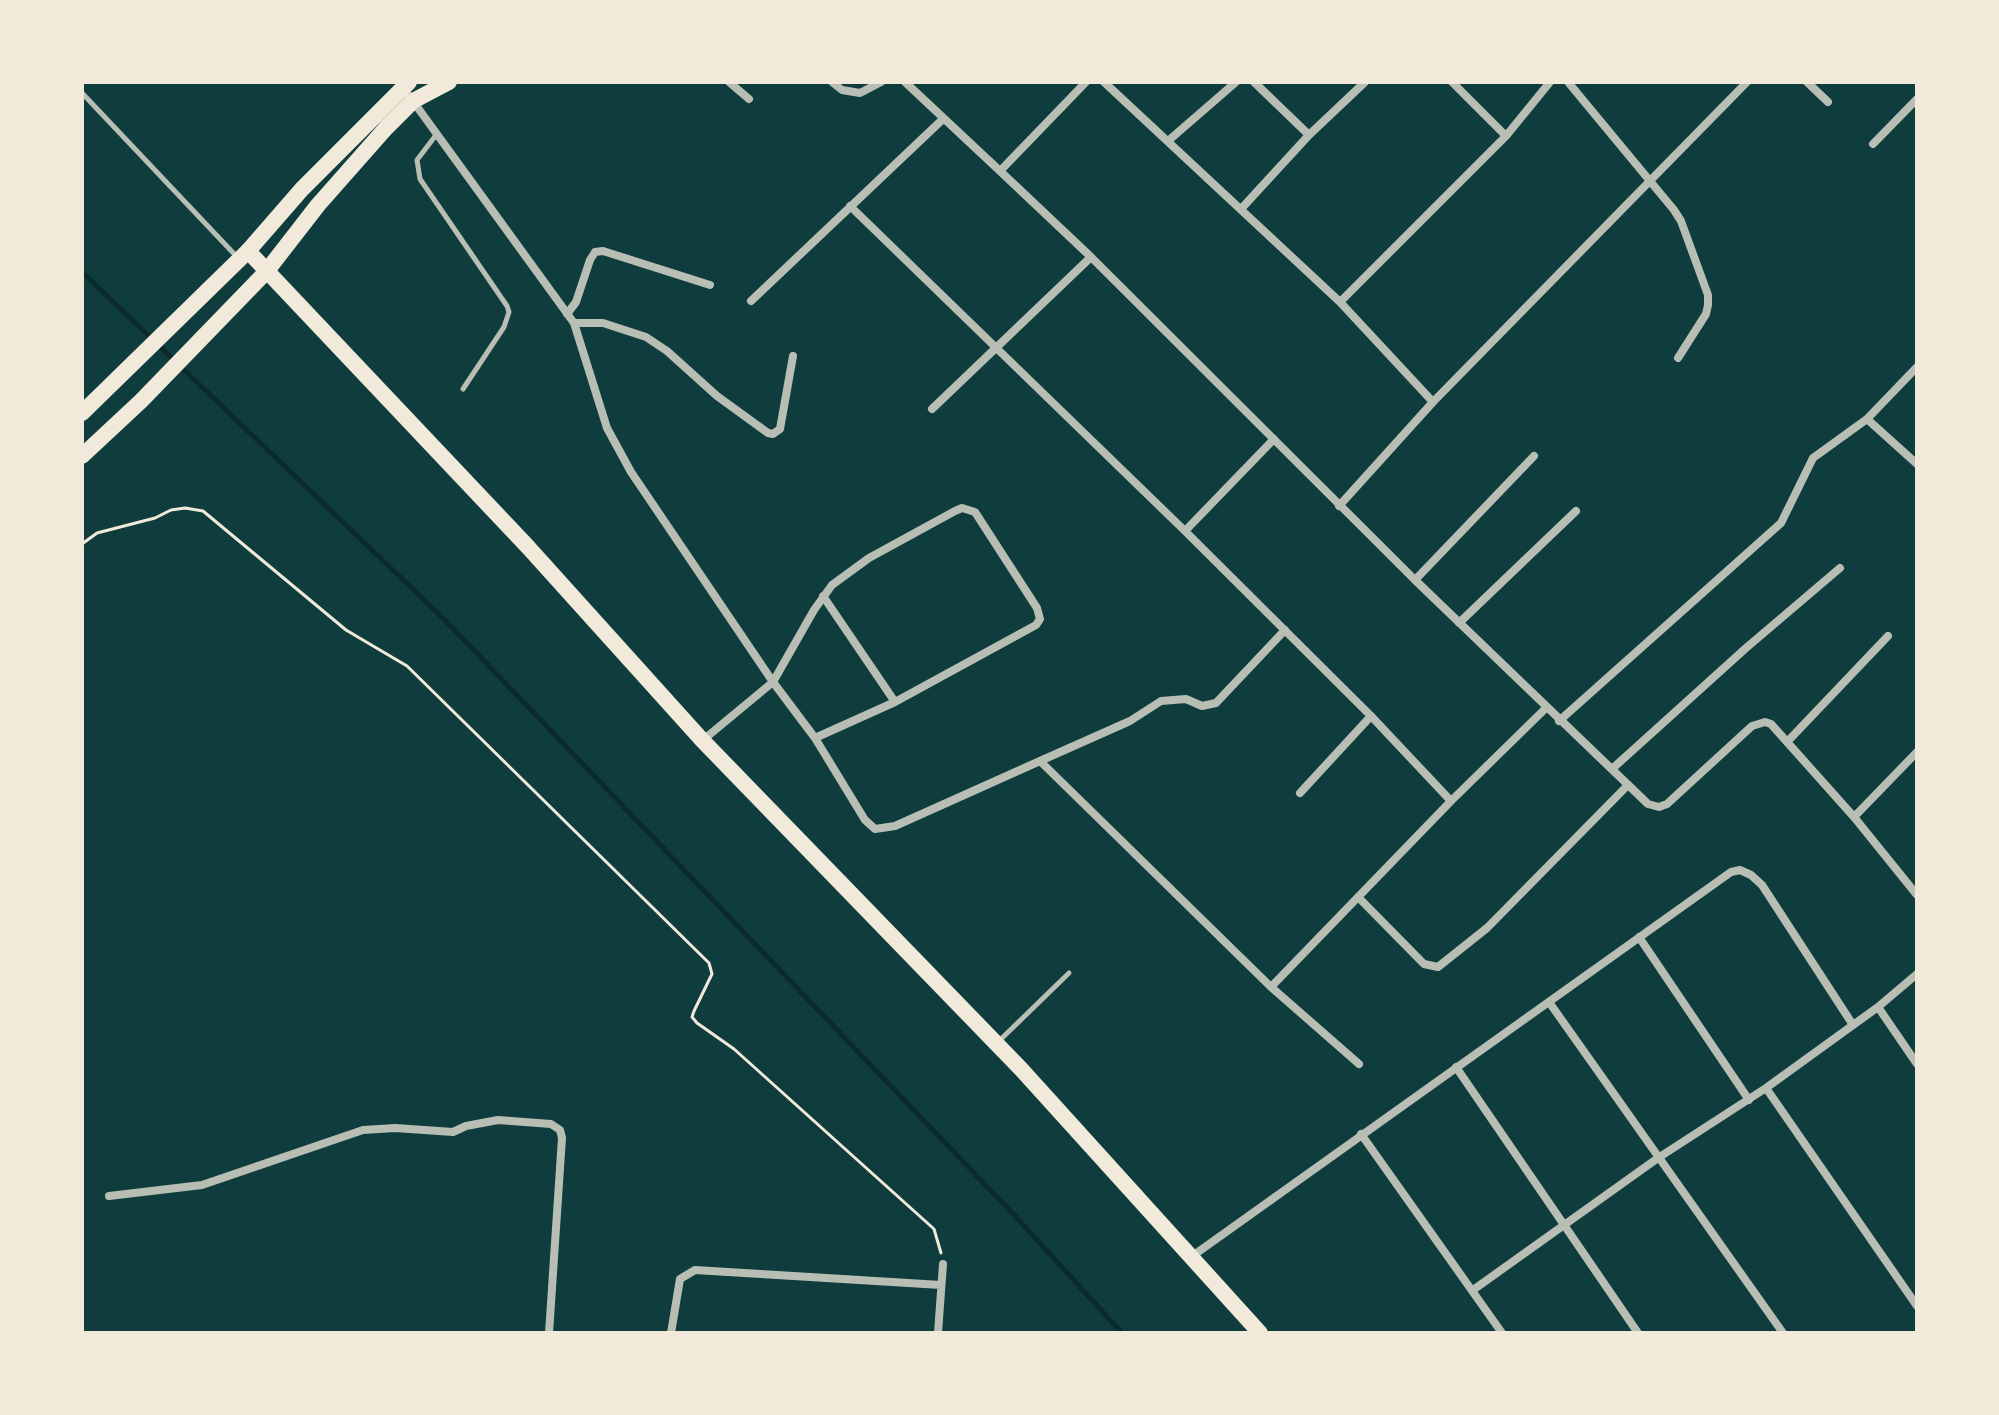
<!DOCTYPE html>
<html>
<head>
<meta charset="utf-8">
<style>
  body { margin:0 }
  #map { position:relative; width:1999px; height:1415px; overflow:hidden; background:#0f3d3e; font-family:"PT Sans Narrow",sans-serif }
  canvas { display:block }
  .frame { position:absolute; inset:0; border:84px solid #f1e9da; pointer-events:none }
</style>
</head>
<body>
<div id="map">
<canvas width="1999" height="1415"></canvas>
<div class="frame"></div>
</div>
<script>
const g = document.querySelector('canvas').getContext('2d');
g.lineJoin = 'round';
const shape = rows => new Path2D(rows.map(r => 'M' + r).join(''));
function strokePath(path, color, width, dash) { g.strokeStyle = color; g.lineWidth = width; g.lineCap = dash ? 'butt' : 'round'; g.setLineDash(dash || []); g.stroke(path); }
strokePath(shape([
  [82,272,445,620,1017,1218,1122,1333]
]), '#0a2a2b', 5);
strokePath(shape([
  [82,544,97,533,155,518,171,510,185,508,203,511,346,630,407,666,709,963,712,974,694,1011,692,1017,697,1023,734,1049,934,1229,941,1253]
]), '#f1e9da', 3);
strokePath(shape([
  [82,93,238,258],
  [436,135,417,160,420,179,507,306,509,312,504,327,463,389],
  [998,1042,1069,973]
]), '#b8beb3', 5);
strokePath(shape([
  [729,82,749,99],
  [832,82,842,90,860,93,881,82],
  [905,82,1000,171],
  [1086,82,1000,171,1091,257,1415,580,1534,456],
  [1104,82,1340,302],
  [1254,82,1309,135],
  [1452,82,1506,136],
  [1568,82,1674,210,1681,221,1708,295,1708,305,1706,314,1678,358],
  [1807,82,1828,102],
  [402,86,574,323,607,428,631,472,773,682,815,738,865,820,875,829,895,826,1040,761,1130,721,1161,701,1186,699,1202,706,1216,703,1285,630],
  [1168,141,1236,82],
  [1873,144,1917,99],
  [850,206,1185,531,1371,716,1451,801],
  [1241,209,1309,135,1365,82],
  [751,301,943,119],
  [567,314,576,302,590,260,595,252,603,251,710,285],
  [574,323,603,323,646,337,667,351,717,396,768,433,773,434,780,429,793,356],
  [1433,402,1747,82],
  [932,409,1091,257],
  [1867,419,1917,464],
  [1339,506,1433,402,1340,302,1506,136,1550,82],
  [1185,531,1274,439],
  [1415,580,1648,804,1659,807,1667,804,1752,726,1765,722,1771,724,1854,817,1917,895],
  [823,596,895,702],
  [1459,623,1576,511],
  [1559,721,1781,523,1813,458,1867,419,1917,367],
  [703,740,773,682,814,610,832,585,869,558,955,511,962,508,975,512,1037,608,1040,619,1036,625,895,702,815,738],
  [1788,741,1888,636],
  [1040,761,1271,987,1359,1064],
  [1612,769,1746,648,1840,568],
  [1300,793,1371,716],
  [1854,817,1917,752],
  [1358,897,1424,964,1438,967,1487,928,1627,786],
  [1639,937,1749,1100],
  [1271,987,1451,801,1546,708],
  [1549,1002,1783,1333],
  [1878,1007,1917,1064],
  [1456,1067,1638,1333],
  [1766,1088,1917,1306],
  [1361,1134,1502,1333],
  [109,1196,202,1185,363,1130,395,1128,453,1132,466,1126,498,1120,551,1124,560,1130,562,1138,549,1333],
  [1191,1257,1731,872,1740,870,1751,875,1762,885,1853,1025],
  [1473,1290,1658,1158,1766,1088,1878,1007,1917,974],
  [671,1333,680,1279,695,1270,941,1285],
  [938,1333,943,1264]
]), '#b8beb3', 8);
strokePath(shape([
  [248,251,302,189,409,82],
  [266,272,318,205,386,128,413,101,449,82]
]), '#f1e9da', 16);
strokePath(shape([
  [82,413,248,251,528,547,702,740,1021,1069,1260,1333],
  [82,456,141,401,266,272]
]), '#f1e9da', 16);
</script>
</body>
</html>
